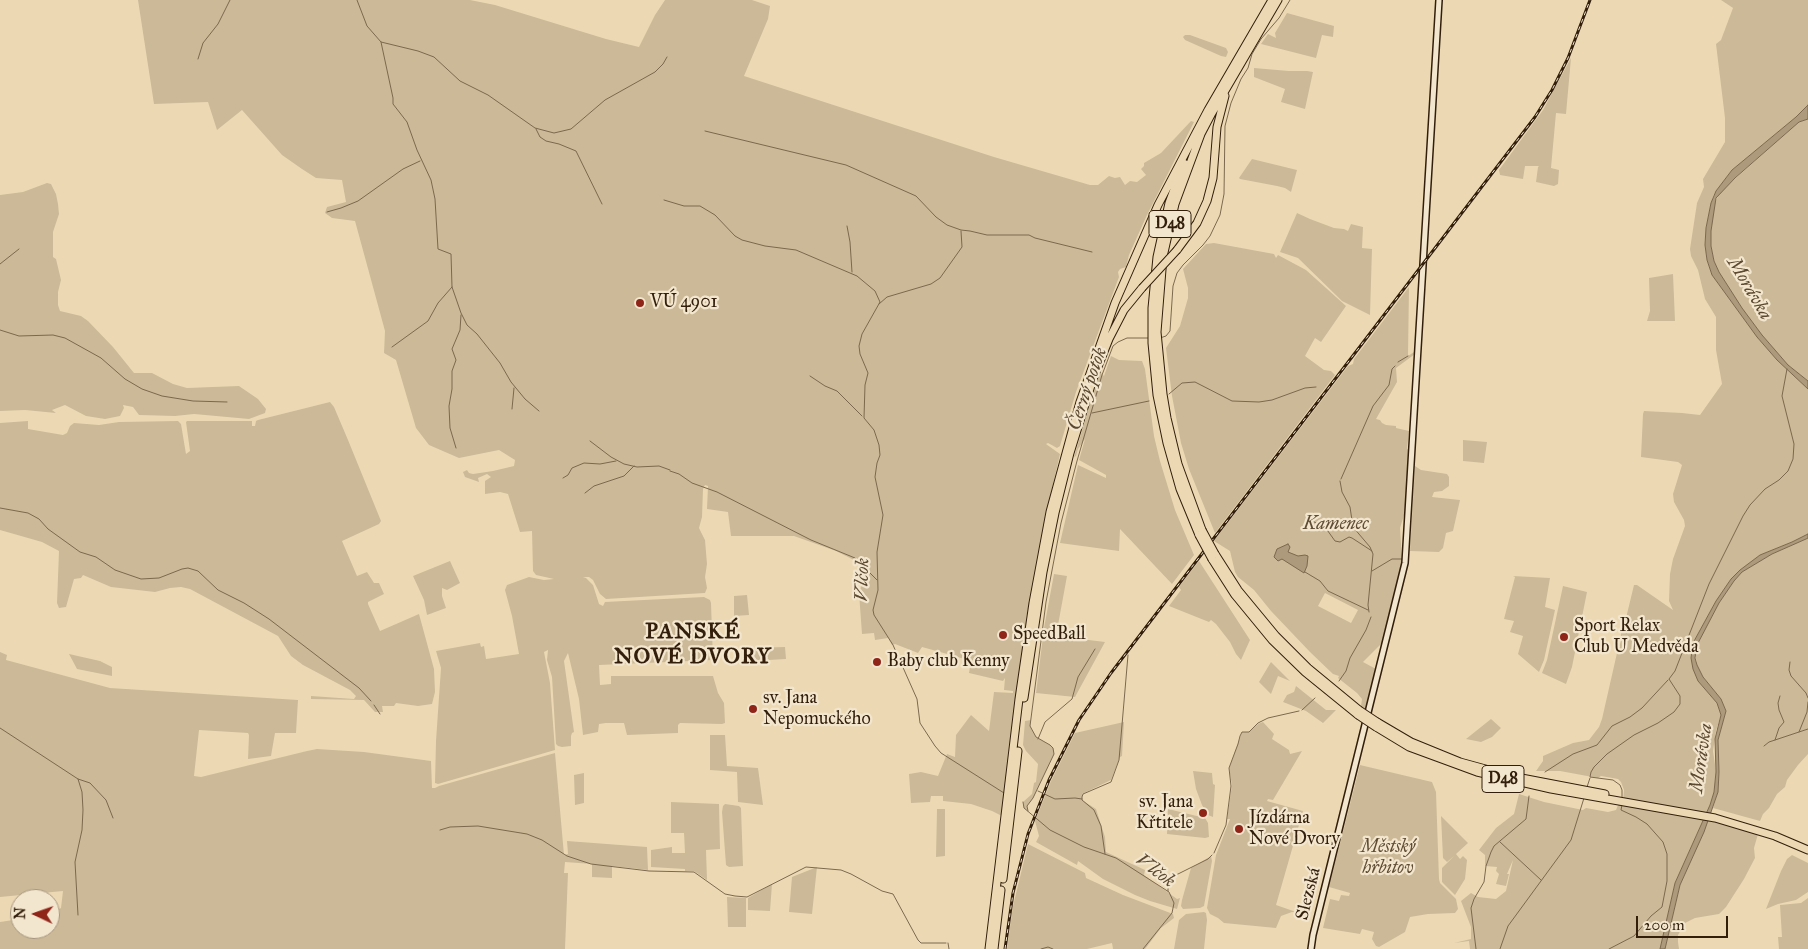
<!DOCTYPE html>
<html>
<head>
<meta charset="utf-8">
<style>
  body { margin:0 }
  #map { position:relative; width:1808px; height:949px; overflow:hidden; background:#ecd9b4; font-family:"IM FELL Great Primer",serif }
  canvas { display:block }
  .north { position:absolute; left:10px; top:889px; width:50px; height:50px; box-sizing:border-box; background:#f3e6ce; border:1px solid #a69680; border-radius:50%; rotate:273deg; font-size:14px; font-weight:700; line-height:20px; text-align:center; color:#321e0b }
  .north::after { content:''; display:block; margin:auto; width:18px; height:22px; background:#8f2418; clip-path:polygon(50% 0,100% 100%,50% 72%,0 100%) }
  .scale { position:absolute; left:1636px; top:916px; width:92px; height:22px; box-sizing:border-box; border:2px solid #321e0b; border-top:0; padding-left:6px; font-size:15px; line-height:18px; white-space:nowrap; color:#321e0b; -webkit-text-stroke:4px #f3e6ce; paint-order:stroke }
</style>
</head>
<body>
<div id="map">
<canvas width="1808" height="949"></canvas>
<div class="north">N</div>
<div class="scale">200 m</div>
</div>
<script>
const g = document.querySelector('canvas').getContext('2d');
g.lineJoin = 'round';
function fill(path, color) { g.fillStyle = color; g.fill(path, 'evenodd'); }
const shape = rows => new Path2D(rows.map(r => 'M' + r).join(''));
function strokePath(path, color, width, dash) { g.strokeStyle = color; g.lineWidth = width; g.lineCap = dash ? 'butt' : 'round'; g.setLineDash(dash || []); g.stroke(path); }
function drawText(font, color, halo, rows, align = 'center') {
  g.font = font + ' "IM FELL Great Primer",serif'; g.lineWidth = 4.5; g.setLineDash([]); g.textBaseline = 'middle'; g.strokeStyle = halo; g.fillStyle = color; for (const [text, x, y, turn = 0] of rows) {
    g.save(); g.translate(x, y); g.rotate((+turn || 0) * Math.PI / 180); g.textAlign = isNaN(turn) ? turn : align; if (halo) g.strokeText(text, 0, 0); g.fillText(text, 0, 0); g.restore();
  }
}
fill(shape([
  [138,0,470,0,495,5,606,39,639,47,655,15,665,0,752,0,770,6,768,19,744,76,994,157,1090,185,1098,185,1109,176,1115,178,1120,177,1125,185,1130,181,1137,182,1146,175,1141,169,1144,166,1144,163,1161,153,1191,121,1194,122,1147,215,1129,255,1126,267,1120,269,1118,272,1119,277,1076,392,1060,446,1057,448,1048,443,1046,444,1060,454,1046,515,1027,614,1002,816,992,811,971,804,943,801,943,796,931,796,930,802,911,803,909,774,921,772,938,776,947,754,955,757,956,735,971,715,989,731,994,692,1013,693,1013,691,1004,690,1005,678,1003,681,969,673,971,661,951,655,922,647,918,653,895,644,892,645,888,638,875,640,874,633,862,634,859,593,865,574,862,567,856,561,836,551,794,536,731,536,728,512,707,509,708,486,705,485,703,489,702,517,699,528,705,540,707,564,705,577,707,588,705,593,606,599,600,594,593,580,589,577,583,577,586,578,593,585,599,604,603,606,605,602,644,600,704,597,710,600,711,603,713,660,599,665,600,685,611,684,611,676,713,676,718,693,724,703,725,723,722,724,680,723,678,725,678,733,627,735,624,723,606,723,599,724,598,732,583,735,579,699,568,653,564,661,574,732,572,733,571,736,571,746,562,747,558,746,556,744,552,677,547,660,548,650,544,652,550,683,555,750,438,784,435,783,436,741,441,668,436,651,480,643,481,647,484,646,486,659,519,654,512,616,505,590,507,585,529,577,544,580,554,579,536,575,533,571,532,531,520,532,508,494,500,492,485,494,485,481,491,477,487,474,478,478,479,482,465,477,463,472,467,470,469,473,473,474,493,471,514,466,515,460,499,450,459,458,429,445,416,428,396,360,384,353,385,331,355,221,332,218,325,213,327,207,346,202,342,180,316,178,302,169,282,155,242,110,217,130,208,102,154,104],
  [1721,0,1808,0,1808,105,1796,117,1732,170,1716,191,1713,197,1706,228,1705,245,1707,260,1712,275,1757,337,1777,360,1808,389,1808,534,1792,542,1760,555,1740,570,1731,579,1716,601,1693,643,1691,650,1698,681,1717,703,1721,715,1716,731,1713,751,1716,772,1714,792,1710,805,1675,883,1660,949,1470,949,1469,941,1454,943,1471,939,1471,927,1461,901,1471,893,1478,897,1496,899,1506,891,1513,860,1507,874,1509,874,1506,886,1496,884,1499,874,1496,871,1497,867,1485,866,1485,855,1479,850,1496,828,1514,814,1519,794,1544,802,1583,810,1586,808,1608,812,1616,810,1618,805,1621,805,1623,801,1624,790,1621,782,1618,779,1601,776,1598,778,1560,771,1536,771,1543,761,1543,756,1573,743,1589,740,1599,727,1602,719,1617,653,1621,641,1621,629,1626,618,1634,585,1637,585,1673,610,1669,601,1670,574,1673,559,1685,526,1684,520,1674,502,1673,494,1682,465,1678,462,1641,457,1643,414,1644,411,1682,413,1700,415,1722,384,1716,350,1716,317,1705,299,1698,270,1691,256,1690,249,1697,203,1704,187,1703,179,1725,142,1725,118,1716,44,1721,40,1733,8],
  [1287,13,1334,26,1333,37,1322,35,1316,58,1261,44,1268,34,1276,38,1275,33],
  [1185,35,1190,35,1226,48,1228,52,1226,57,1221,56,1185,40,1183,37],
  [1571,58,1566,114,1556,113,1551,168,1559,170,1558,184,1554,186,1536,182,1538,167,1539,166,1525,166,1523,179,1500,175,1499,170,1543,110],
  [1254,68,1289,71,1307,71,1313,72,1305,109,1281,102,1285,89,1254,77],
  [1808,119,1808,381,1788,365,1762,335,1742,308,1719,272,1714,261,1711,246,1711,231,1714,204,1720,192,1799,122],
  [1252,159,1297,170,1291,192,1285,188,1277,186,1240,179,1239,178],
  [47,183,51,184,56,194,58,204,59,214,53,232,53,257,56,259,61,280,58,292,58,305,60,311,81,316,88,321,113,347,134,373,152,373,173,384,187,388,239,386,258,399,266,409,265,413,249,419,194,414,175,416,139,415,133,407,123,405,124,408,120,416,105,419,86,416,65,405,52,410,56,413,25,410,0,411,0,195,23,192],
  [1297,213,1310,219,1334,228,1344,229,1348,231,1351,224,1363,227,1362,248,1372,249,1370,315,1342,301,1298,258,1280,252],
  [1214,243,1274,254,1276,258,1278,255,1306,270,1346,306,1321,342,1315,338,1305,356,1324,370,1331,371,1335,375,1215,533,1189,469,1181,443,1172,396,1166,348,1180,326,1188,298,1188,288,1183,269,1206,244],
  [1673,274,1675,321,1647,321,1650,311,1649,278],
  [1409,287,1408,356,1414,352,1415,354,1396,368,1397,382,1376,419,1380,420,1382,423,1386,425,1396,426,1396,428,1409,431,1407,449,1409,450,1408,479,1405,512,1400,528,1402,560,1389,623,1382,643,1363,662,1376,669,1366,710,1361,706,1362,699,1357,693,1338,678,1339,676,1333,674,1310,652,1271,611,1254,590,1238,577,1235,572,1230,551,1214,541,1348,366,1353,364,1354,359],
  [1325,593,1358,610,1351,623,1318,606],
  [1111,356,1119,360,1142,361,1145,369,1154,436,1160,461,1175,510,1194,555,1172,584,1120,529,1119,551,1060,543,1078,465,1106,478,1106,475,1079,460,1085,439,1078,449,1076,456,1074,457,1100,372,1104,376],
  [330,402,334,407,348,440,381,521,379,524,342,541,357,576,367,572,374,583,379,583,384,594,368,602,368,604,380,631,419,614,434,669,435,692,432,704,418,706,396,703,394,706,382,706,383,712,375,712,364,700,311,699,311,696,354,699,356,696,350,690,303,665,291,656,278,636,190,589,181,587,170,588,155,592,111,587,83,575,81,578,74,579,66,607,59,608,57,603,59,551,42,542,0,530,0,423,28,421,28,429,63,435,67,433,70,426,74,423,99,425,119,422,178,421,181,424,186,454,190,451,186,422,187,421,252,421,252,426,255,426,256,421,258,420],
  [1463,440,1487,442,1484,463,1463,461],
  [1415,466,1421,470,1447,474,1449,477,1449,486,1442,491,1434,492,1432,497,1460,500,1453,531,1446,533,1443,548,1439,552,1410,551],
  [1808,538,1808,754,1798,765,1787,780,1785,787,1777,794,1769,808,1763,814,1760,821,1713,808,1718,792,1719,772,1718,740,1726,711,1721,699,1703,677,1697,665,1695,651,1704,631,1719,603,1734,581,1742,572,1772,554],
  [450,561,460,583,447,590,442,588,442,596,446,608,427,615,424,600,413,576],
  [1199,561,1250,640,1241,660,1236,654,1230,642,1216,624,1211,620,1209,622,1169,606,1181,590,1179,587],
  [1054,574,1067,576,1056,636,1105,642,1075,697,1036,693,1044,628],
  [1513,576,1550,578,1545,607,1555,610,1544,660,1539,672,1518,654,1523,636,1510,632,1514,621,1504,619,1515,577],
  [1563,586,1587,592,1572,667,1566,684,1542,673,1547,660],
  [747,595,749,615,734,616,734,596],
  [785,647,786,659,751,661,751,648],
  [0,652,7,655,6,660,110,688,298,700,296,733,275,733,271,756,248,759,249,735,248,733,199,730,194,776,201,777,307,751,317,749,364,752,431,761,432,788,435,788,439,786,555,753,564,855,568,854,567,841,647,847,648,870,612,866,612,878,592,877,592,864,565,862,564,873,568,873,565,949,0,949,0,922,20,919,20,929,50,929,50,914,61,908,63,891,0,897],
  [69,654,100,661,112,667,112,676,77,669],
  [1271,662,1290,681,1278,676,1271,694,1259,682],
  [1296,686,1326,710,1336,710,1323,723,1306,711,1283,702,1287,695,1294,692],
  [1491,719,1501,728,1492,737,1481,742,1466,739],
  [1031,720,1030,726,1036,737,1050,745,1053,748,1054,754,1033,798,1027,806,1028,811,1024,808,1023,802,1032,794,1034,783,1036,782,1038,764,1026,751,1023,745,1025,721],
  [1124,722,1122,756,1120,757,1111,780,1082,794,1082,800,1096,809,1105,837,1106,852,1145,870,1144,875,1177,899,1180,898,1177,909,1150,901,1135,895,1103,879,1078,861,1077,865,1036,842,1039,836,1035,821,1051,781,1075,733],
  [1263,722,1274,734,1272,739,1289,750,1290,754,1302,751,1273,800,1268,799,1267,801,1303,811,1276,905,1299,913,1292,912,1281,916,1276,928,1224,923,1218,918,1210,914,1207,908,1216,855,1230,819,1227,819,1232,785,1229,768,1242,732,1249,732,1258,724],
  [710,735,725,735,727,766,758,768,763,805,738,802,737,772,710,770],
  [1360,765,1432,782,1436,792,1439,879,1440,883,1456,899,1458,909,1455,913,1428,914,1410,917,1405,932,1379,947,1376,946,1372,939,1374,932,1362,929,1360,934,1323,928,1330,899,1339,901,1341,895,1349,896,1350,893,1329,887],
  [1193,771,1212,773,1213,784,1215,785,1213,817,1208,815,1202,805,1196,789],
  [584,773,584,803,575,805,574,775],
  [671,802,719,804,720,848,720,849,706,850,707,880,694,871,685,871,685,869,651,867,651,850,672,847,672,853,685,853,684,833,671,833],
  [725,804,739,806,741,808,743,866,729,867,726,865,722,812,723,806],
  [937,809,945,809,945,856,936,857],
  [1168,809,1205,818,1208,823,1209,837,1205,838,1167,834],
  [1441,816,1468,843,1456,854,1460,859,1463,856,1467,860,1465,879,1455,895,1442,882,1442,868,1454,856,1447,862,1443,858],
  [1708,820,1758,834,1754,848,1755,858,1744,879,1726,907,1719,914,1695,918,1685,923,1678,935,1678,942,1679,949,1665,949,1680,885],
  [1028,844,1085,873,1086,878,1123,895,1173,914,1174,918,1161,928,1145,949,1113,949,1112,943,1087,949,1007,949,1013,906],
  [1792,855,1808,863,1808,892,1796,900,1778,904,1766,909,1781,871,1787,859],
  [1211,856,1212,861,1204,906,1200,908,1183,909,1181,906,1182,900,1191,868],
  [817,867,812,914,789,912,792,877],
  [772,884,770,911,748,910,748,898],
  [727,897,746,898,746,927,728,927],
  [1808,898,1808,949,1779,949,1778,937,1782,937,1780,905,1801,903],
  [1204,912,1206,913,1207,920,1204,949,1174,949,1179,920,1186,914]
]), '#ccb997');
const water = shape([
  [1808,105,1808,119,1799,122,1735,178,1716,198,1711,231,1711,246,1714,261,1719,272,1742,308,1762,335,1788,365,1808,381,1808,389,1777,360,1757,337,1712,275,1707,260,1705,245,1706,228,1711,203,1716,191,1732,170,1796,117,1808,105],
  [1808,534,1808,538,1806,539,1772,554,1742,572,1734,581,1719,603,1697,645,1695,658,1697,665,1703,677,1721,699,1726,711,1718,740,1719,772,1718,792,1704,832,1680,885,1665,949,1660,949,1675,883,1710,805,1714,792,1716,772,1715,739,1721,715,1717,703,1698,681,1693,669,1691,658,1693,643,1716,601,1731,579,1740,570,1760,555,1792,542,1808,534],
  [1288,544,1290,547,1288,552,1298,556,1305,555,1308,556,1307,566,1304,573,1282,559,1278,561,1274,557,1277,549,1288,544]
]);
fill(water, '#ad997b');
strokePath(water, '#7c684e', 1);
strokePath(shape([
  [357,0,367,26,381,42,418,51,434,57,460,81,488,95,535,128,554,133,571,129,605,100,655,72,663,64,667,57],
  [381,42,393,98,393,104,407,122,417,150,431,180,435,199,438,249,451,254,452,287,461,313,467,325,477,334,500,363,511,382,525,399,539,411],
  [198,59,203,43,218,24,230,0],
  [536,129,540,137,546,141,559,144,576,151,602,204],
  [705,131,846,165,916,196,936,217,947,225,961,230,970,231,987,235,1029,235,1035,238,1092,252],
  [664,200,684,206,700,206,715,215,735,236,742,240,765,246,796,250,857,276,875,291,880,302,862,334,859,346,860,354,868,373,865,385,864,418,874,430,879,445,880,455,877,463,875,477,883,515,877,552,878,590,873,610,874,615,893,645,917,699,920,723,935,746,941,753,1004,793],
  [327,212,341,208,358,201,403,169,420,161],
  [847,226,850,242,852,272],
  [0,264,19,249],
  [879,304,887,297,931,284,940,278,962,247,961,231],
  [0,330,19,336,53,335,65,338,101,358,125,379,142,389,162,396,193,401,227,402],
  [1160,338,1166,336,1170,331,1173,286,1177,273,1183,265,1203,245,1210,236,1220,215,1224,194,1225,126,1231,103,1241,79,1248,68,1252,54,1261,39,1279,18,1290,0],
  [392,347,428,321,438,303,452,287],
  [1398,362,1408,356],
  [810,376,825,386,837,391,862,416],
  [1169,394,1182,383,1195,382,1232,401,1259,402,1272,400,1305,388,1316,387],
  [512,409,514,388],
  [1092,413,1149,401],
  [590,441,611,457,624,464,637,467,659,466,670,470],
  [456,448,450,428,449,406,452,389,452,371,456,360,452,349,460,330,461,315],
  [670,471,679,474,692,483,717,492,811,540,855,558,877,580],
  [563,478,568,475,572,468,584,463,600,464,616,461],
  [1341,479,1373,406,1389,385,1392,369,1395,366],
  [1340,481,1342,492,1350,507,1353,527,1370,547,1373,554,1368,605,1369,612],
  [585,493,594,486,624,476,634,466],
  [0,508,28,513,39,519,48,529,80,552,96,557,115,570,141,579,159,578,182,569,188,568,198,571,218,590,244,603,269,619,359,688,371,701],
  [1312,521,1325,527,1335,541,1340,542,1349,537,1352,538,1372,551],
  [1372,571,1392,559,1402,559],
  [1305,572,1320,581,1328,591,1368,610],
  [1790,662,1789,670,1791,676,1806,693,1808,698],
  [1339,681,1346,671,1350,658,1366,630,1371,617],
  [374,705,380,714],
  [1302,710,1315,698],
  [0,728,78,779,90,783,106,800,113,818],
  [1799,732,1807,712,1808,702],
  [1038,739,1045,722,1072,699,1078,677,1095,649],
  [1775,740,1779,728,1784,722,1779,710,1778,703,1780,696],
  [1764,746,1769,742,1808,729],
  [1545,772,1573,754,1597,745,1612,726,1630,717,1642,708,1668,680],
  [1587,787,1590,778],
  [1038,791,1055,799,1075,798,1082,799],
  [1622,799,1622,790,1620,785,1613,780,1590,777,1591,772,1594,767,1607,754,1634,735,1658,723,1674,712,1680,704,1680,696,1669,679,1675,671,1709,584,1743,516,1750,505,1765,489,1779,480,1788,471,1793,459,1794,444,1782,396,1787,369],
  [1023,802,1024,808,1050,830,1084,847,1116,858,1169,892,1174,903,1172,913,1143,949],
  [1028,811,1027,806,1033,798,1054,754,1053,748,1050,745,1036,737,1030,726,1046,602,1061,523,1077,461,1102,375,1113,346,1118,342,1127,338,1149,338],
  [440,830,450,827,478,826,527,834,542,840,567,856,591,864,649,871,694,872,725,894,735,896,747,897,806,867,841,870,851,874,882,891,893,894,918,940,921,943,946,943],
  [1500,842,1541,880],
  [1214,853,1226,825,1231,786,1229,768,1238,744,1240,736,1242,732,1249,732,1258,723,1268,718,1299,711],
  [1105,854,1101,826,1094,810,1082,800,1082,797,1083,794,1111,782,1119,760,1128,655],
  [1168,891,1168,884,1174,876,1208,859,1212,855],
  [78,915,75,862,82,830,83,810,82,792,78,779],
  [948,943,949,949],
  [1041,949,1048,947,1053,949],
  [1476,949,1471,908,1474,899,1484,882,1486,866,1491,852,1494,846,1526,819,1529,796],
  [1500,949,1508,926,1571,840,1584,798],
  [1609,949,1634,936,1651,916,1662,907,1667,881,1667,854,1663,842,1647,824,1636,817,1621,810,1622,805]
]), '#7c684e', 1);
const secondary = shape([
  [1311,949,1313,935,1405,563,1439,0]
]);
const motorway = shape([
  [1184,163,1169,203,1157,257,1152,308,1152,343,1157,395,1167,443,1180,489,1199,535],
  [1177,250,1197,223,1207,201,1213,178,1217,127,1225,96],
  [1202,530,1178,464,1167,418,1163,394,1157,332,1163,257,1175,204,1201,134,1212,113,1278,0],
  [1215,554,1238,590,1276,636,1308,668,1359,710],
  [1212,559,1235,595,1272,640,1305,672,1358,715],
  [1024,698,1043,572,1055,513,1070,453,1093,379,1109,339,1124,310,1142,288],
  [1377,722,1411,742,1460,762,1511,776,1605,794],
  [1376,727,1409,747,1477,772,1551,789,1715,818,1775,836,1808,850],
  [1003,879,1018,751],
  [989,949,1019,699,1033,603,1050,512,1080,402,1115,303,1158,205,1208,110,1272,0],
  [994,949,1001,890]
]);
strokePath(secondary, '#321e0b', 8);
strokePath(motorway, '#321e0b', 9);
strokePath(secondary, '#f3e6ce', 5);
strokePath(motorway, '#ecd9b4', 7);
const rail = shape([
  [1005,949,1013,893,1028,834,1049,780,1079,720,1111,673,1535,117,1552,90,1568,58,1590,0]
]);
strokePath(rail, '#321e0b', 3);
strokePath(rail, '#f3e6ce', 1, [4]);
const motorwayBridge = shape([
  [1142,288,1177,250],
  [1202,530,1215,554],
  [1199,535,1212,559],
  [1359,710,1377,722],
  [1358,715,1376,727]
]);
strokePath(motorwayBridge, '#321e0b', 9, []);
strokePath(motorwayBridge, '#ecd9b4', 7);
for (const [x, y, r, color] of [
  [640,303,5,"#8f2418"],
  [1003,635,5,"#8f2418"],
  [1564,637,5,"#8f2418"],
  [877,662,5,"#8f2418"],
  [753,709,5,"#8f2418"],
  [1203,813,5,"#8f2418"],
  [1239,829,5,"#8f2418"]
]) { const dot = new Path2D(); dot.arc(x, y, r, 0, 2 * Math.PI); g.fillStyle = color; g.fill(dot); strokePath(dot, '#f3e6ce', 2); }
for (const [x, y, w] of [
  [1170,224,42],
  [1503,779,42]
]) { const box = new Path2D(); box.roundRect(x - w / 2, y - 13.5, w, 27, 4); g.fillStyle = '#f3e6ce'; g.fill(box); strokePath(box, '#321e0b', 1); }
drawText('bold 16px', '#321e0b', null, [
  ["D48",1170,224],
  ["D48",1503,779]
]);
drawText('18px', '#321e0b', '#f3e6ce', [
  ["VÚ 4901",650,303],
  ["Sport Relax",1574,627],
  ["Club U Medvěda",1574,648],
  ["SpeedBall",1013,635],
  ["Baby club Kenny",887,662],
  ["sv. Jana",763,699],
  ["Nepomuckého",763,720],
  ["sv. Jana",1193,803,"right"],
  ["Křtitele",1193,824,"right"],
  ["Jízdárna",1249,819],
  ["Nové Dvory",1249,840]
], 'left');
drawText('italic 18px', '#604c35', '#f3e6ce', [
  ["Kamenec",1336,525],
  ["Městský",1388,848],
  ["hřbitov",1388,869]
]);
drawText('18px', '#321e0b', '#f3e6ce', [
  ["Slezská",1309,894,-76]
]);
drawText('italic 19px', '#5d4932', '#f3e6ce', [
  ["Morávka",1749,289,59],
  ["Černý potok",1088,389,-71],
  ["Vlčok",863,580,-88],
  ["Morávka",1702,758,-82],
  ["Vlčok",1155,871,37]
]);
g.letterSpacing = '1px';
drawText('bold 22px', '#321e0b', '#f3e6ce', [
  ["PANSKÉ",693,633],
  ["NOVÉ DVORY",693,658]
]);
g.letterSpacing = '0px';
</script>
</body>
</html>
